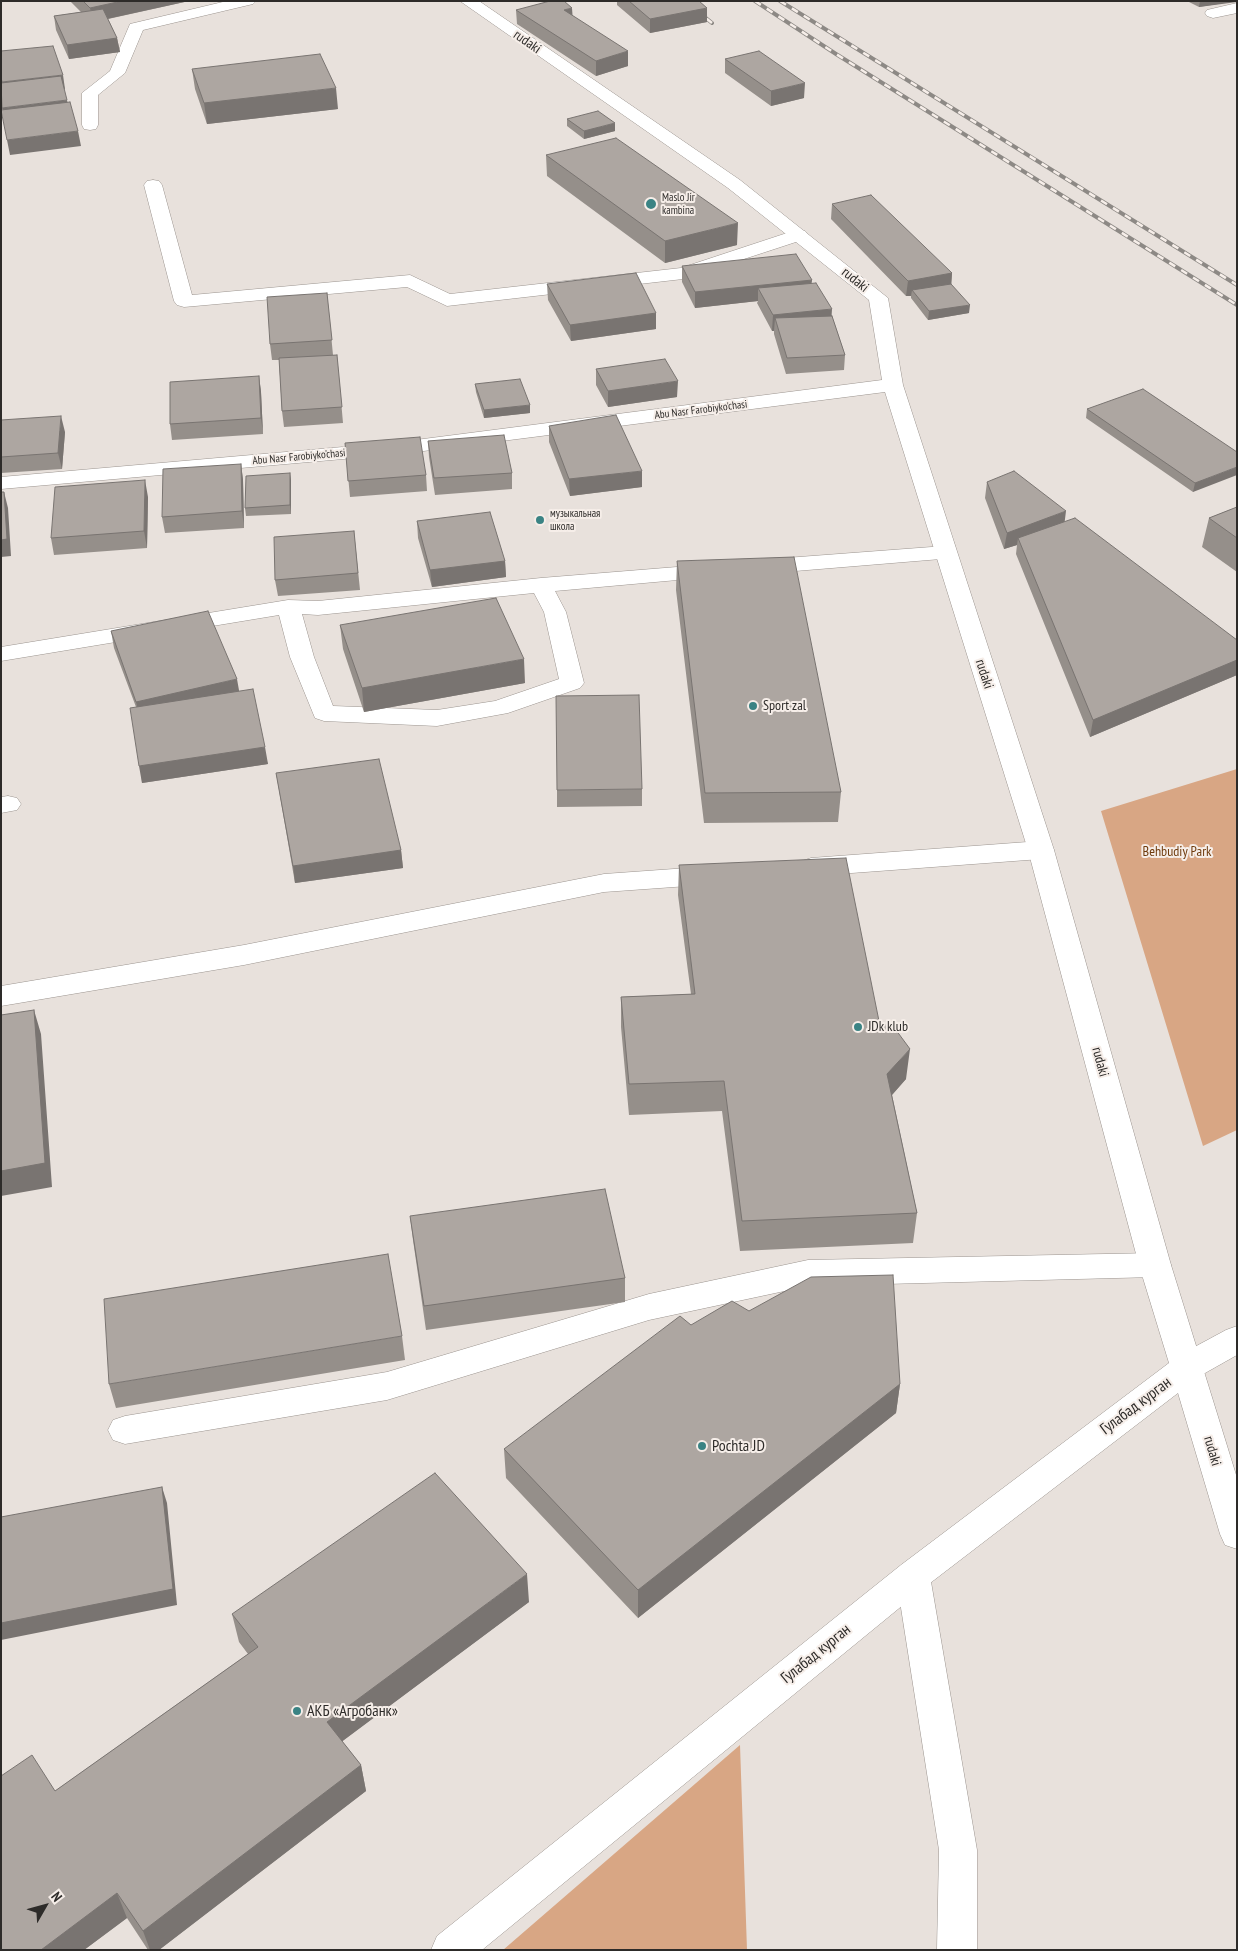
<!DOCTYPE html>
<html>
<head>
<meta charset="utf-8">
<style>
  body { margin:0 }
  #map { position:relative; width:1238px; height:1951px; overflow:hidden; background:#e8e1dc; font-family:"PT Sans Narrow",sans-serif }
  canvas { display:block }
  .frame { position:absolute; inset:0; border:2px solid #2d2b29; pointer-events:none }
  .north { position:absolute; left:20px; top:1881px; width:50px; height:50px; -webkit-text-stroke:4px #f6eee9; paint-order:stroke; rotate:52deg; font-size:14px; font-weight:700; line-height:20px; text-align:center; color:#2d2b29 }
  .north::after { content:''; display:block; margin:auto; width:18px; height:22px; background:#2d2b29; clip-path:polygon(50% 0,100% 100%,50% 72%,0 100%) }
</style>
</head>
<body>
<div id="map">
<canvas width="1238" height="1951"></canvas>
<div class="frame"></div>
<div class="north">N</div>
</div>
<script>
const g = document.querySelector('canvas').getContext('2d');
g.lineJoin = 'round';
function fill(path, color) { g.fillStyle = color; g.fill(path, 'evenodd'); }
const shape = rows => new Path2D(rows.map(r => 'M' + r).join(''));
function strokePath(path, color, width, dash) { g.strokeStyle = color; g.lineWidth = width; g.lineCap = dash ? 'butt' : 'round'; g.setLineDash(dash || []); g.stroke(path); }
function drawText(font, color, halo, rows, align = 'center') {
  g.font = font + ' "PT Sans Narrow",sans-serif'; g.lineWidth = 4; g.setLineDash([]); g.textBaseline = 'middle'; g.strokeStyle = halo; g.fillStyle = color; for (const [text, x, y, turn = 0] of rows) {
    g.save(); g.translate(x, y); g.rotate((+turn || 0) * Math.PI / 180); g.textAlign = isNaN(turn) ? turn : align; if (halo) g.strokeText(text, 0, 0); g.fillText(text, 0, 0); g.restore();
  }
}
fill(shape([
  [1237,769,1237,1130,1203,1146,1101,811],
  [740,1745,747,1950,503,1950]
]), '#d8a684');
const service = shape([
  [227,1,256,1,253,4,143,30,125,73,98,95,98,125,96,129,90,130,84,129,82,125,82,93,110,71,130,24,227,1],
  [153,180,159,181,162,185,192,295,410,275,450,294,681,268,793,231,799,230,805,231,808,235,805,239,683,279,447,306,407,287,184,307,177,305,174,301,144,185,147,181,153,180],
  [945,546,953,548,956,553,953,558,759,574,751,572,748,567,751,562,759,560,945,546],
  [714,564,722,566,725,571,722,576,555,591,566,612,584,683,580,688,508,713,437,726,324,721,315,718,290,657,279,615,1,661,1,647,288,600,318,601,541,578,714,564],
  [534,593,544,612,559,679,495,701,437,710,333,706,314,657,302,614,318,615,534,593],
  [8,796,17,798,21,804,17,810,1,813,1,797,8,796],
  [1041,841,1050,844,1054,850,1050,856,1041,859,811,876,802,873,798,867,802,861,811,858,1041,841],
  [716,866,725,869,729,875,725,881,716,884,604,892,244,965,1,1006,1,986,244,945,604,874,716,866],
  [1155,1253,1166,1256,1171,1265,1166,1274,1155,1277,808,1286,649,1320,387,1400,125,1444,113,1440,108,1430,113,1420,125,1416,387,1372,649,1294,808,1260,1155,1253],
  [1237,1326,1237,1355,1198,1377,1187,1380,1176,1377,1171,1367,1176,1357,1226,1330,1237,1326],
  [913,1560,925,1565,930,1576,977,1850,977,1950,937,1950,939,1850,896,1576,901,1565,913,1560]
]);
const minor = shape([
  [460,1,479,1,740,180,888,298,903,385,1054,850,1171,1265,1237,1478,1237,1549,1225,1545,1220,1534,1178,1393,925,1587,482,1950,431,1950,437,1936,901,1565,1169,1363,1139,1265,1028,850,885,392,400,454,1,489,1,477,400,442,882,380,869,300,728,188,460,1],
  [1237,3,1237,13,1213,18,1207,16,1205,13,1207,10,1237,3]
]);
strokePath(service, '#9b948f', 1);
strokePath(minor, '#9b948f', 1);
fill(service, '#fff');
fill(minor, '#fff');
const rail = shape([
  [685,1,712,23],
  [755,1,836,54,1237,305],
  [780,1,1237,285]
]);
strokePath(rail, '#8d8985', 4);
strokePath(rail, '#f6eee9', 2.5, [7]);
fill(shape([
  [70,1,189,1,108,19,117,38,120,52,69,59,56,30,54,16,81,12],
  [617,1,699,1,707,22,650,33,617,5],
  [1187,1,1237,1,1199,7],
  [516,10,572,15,628,66,596,76,517,24],
  [725,59,804,98,771,106,725,73],
  [192,69,338,109,207,124,195,89],
  [567,119,615,131,584,139,567,126],
  [546,155,737,245,665,263,547,176],
  [832,204,952,273,951,284,969,313,928,320,911,298,911,296,906,296,831,219],
  [682,266,812,280,811,283,832,316,845,355,844,370,786,374,774,334,774,331,772,331,757,303,758,301,695,308,682,282],
  [547,284,656,313,656,329,571,341,548,300],
  [327,293,333,355,337,355,343,423,284,427,282,411,279,360,272,360,270,344],
  [596,369,677,397,608,407,596,385],
  [259,376,261,392,263,434,172,440,170,424],
  [475,384,530,413,484,418,476,392],
  [1087,409,1237,452,1193,492,1086,418],
  [1,420,65,432,62,469,1,473],
  [549,426,642,487,570,496,549,442],
  [428,441,512,473,512,489,435,495,429,457],
  [345,443,426,475,427,491,350,497],
  [241,464,243,480,244,528,165,533,162,517],
  [290,473,291,481,291,514,246,516,245,508],
  [987,482,1064,522,1237,640,1237,675,1090,737,1016,554,1017,545,1004,549,985,498],
  [148,497,147,548,54,555,51,538],
  [1237,507,1237,572,1202,547,1209,518],
  [417,521,505,561,506,577,432,587,418,538],
  [354,531,360,590,278,596,275,580],
  [677,561,841,792,838,822,704,823,676,590],
  [340,625,525,683,364,712,343,649],
  [111,631,239,691,268,764,142,783,136,707,114,648],
  [276,773,401,850,403,868,295,883],
  [642,789,642,806,557,807,557,790],
  [679,865,879,1021,906,1079,892,1095,917,1213,913,1243,740,1251,722,1111,629,1115,621,1027,621,997,691,994,678,895],
  [410,1216,625,1278,625,1302,426,1330,413,1240],
  [749,1311,900,1384,896,1413,638,1618,506,1478,504,1449,691,1325],
  [402,1336,405,1360,116,1408,109,1384],
  [529,1602,342,1741,361,1765,366,1791,159,1950,148,1950,127,1918,84,1950,1,1950,55,1791,248,1654,239,1642,232,1614]
]), '#958f8a');
fill(shape([
  [122,1,189,1,93,22,90,8],
  [1200,1,1237,1,1237,2,1199,7],
  [572,8,573,22,564,10],
  [707,8,707,22,650,33,650,19],
  [117,38,120,52,69,59,67,45],
  [628,51,628,66,596,76,596,61],
  [63,75,65,89,5,96,2,82],
  [805,83,804,98,771,106,771,91],
  [336,88,338,109,207,124,204,103],
  [67,100,70,115,5,122,2,108],
  [615,123,615,131,584,139,584,131],
  [78,131,81,146,10,155,7,140],
  [738,223,737,245,665,263,665,241],
  [952,273,951,289,912,290,911,296,906,296,908,281],
  [812,280,810,295,758,288,758,301,695,308,695,292],
  [970,305,969,313,928,320,929,311],
  [832,309,831,325,775,318,774,331,772,331,773,315],
  [656,313,656,329,571,341,570,325],
  [259,376,261,392,263,434,261,418],
  [678,381,677,397,608,407,608,391],
  [530,405,530,413,484,418,484,410],
  [61,416,65,432,62,469,58,453],
  [241,464,243,480,244,528,242,511],
  [1237,467,1237,475,1193,492,1195,483],
  [642,471,642,487,570,496,569,479],
  [290,473,291,481,291,514,290,505],
  [145,480,148,497,147,548,144,531],
  [4,492,8,508,11,556,1,557,1,540],
  [1066,511,1064,527,1018,538,1017,545,1004,549,1007,533],
  [505,561,506,577,432,587,430,570],
  [524,659,525,683,364,712,362,688],
  [1237,660,1237,675,1090,737,1093,720],
  [237,679,240,696,140,719,136,702],
  [265,747,268,764,142,783,139,766],
  [401,850,403,868,295,883,293,866],
  [34,1010,41,1034,52,1187,1,1196,1,1171],
  [910,1049,906,1079,884,1104,887,1074],
  [900,1384,896,1413,638,1618,638,1590],
  [162,1487,167,1503,177,1605,1,1640,1,1623],
  [527,1574,529,1602,332,1749,327,1722],
  [361,1765,366,1791,159,1950,150,1950,143,1931],
  [117,1893,127,1918,84,1950,41,1950]
]), '#797471');
const building = shape([
  [83,1,122,1,90,8,83,1],
  [550,1,564,1,572,8,564,10,628,51,596,61,516,10,550,1],
  [629,1,699,1,707,8,650,19,629,1],
  [103,9,117,38,67,45,54,16,103,9],
  [53,46,63,75,2,82,1,77,1,51,53,46],
  [759,51,805,83,771,91,725,59,759,51],
  [320,54,336,88,204,103,192,69,320,54],
  [61,76,67,100,2,108,1,83,61,76],
  [70,102,78,131,7,140,1,110,70,102],
  [598,111,615,123,584,131,567,119,598,111],
  [616,138,738,223,665,241,546,155,616,138],
  [871,195,952,273,908,281,832,204,871,195],
  [796,254,812,280,695,292,682,266,796,254],
  [636,273,656,313,570,325,547,284,636,273],
  [816,283,832,309,773,315,758,288,816,283],
  [951,284,970,305,929,311,912,290,951,284],
  [327,293,332,340,270,344,267,297,327,293],
  [832,316,845,355,787,358,775,318,832,316],
  [337,355,342,407,282,411,279,358,337,355],
  [665,359,678,381,608,391,596,369,665,359],
  [259,376,261,418,170,424,170,382,259,376],
  [520,379,530,405,484,410,475,384,520,379],
  [1143,389,1237,452,1237,467,1195,483,1087,409,1143,389],
  [616,415,642,471,569,479,549,426,616,415],
  [61,416,58,453,1,457,1,420,61,416],
  [504,435,512,473,434,478,428,441,504,435],
  [420,437,426,475,348,481,345,443,420,437],
  [241,464,242,511,162,517,163,469,241,464],
  [1014,471,1066,511,1007,533,987,482,1014,471],
  [290,473,290,505,245,508,246,476,290,473],
  [145,480,144,531,51,538,55,487,145,480],
  [1,492,4,492,7,539,1,540,1,492],
  [1237,507,1237,538,1209,518,1237,507],
  [490,512,505,561,430,570,417,521,490,512],
  [1075,518,1237,640,1237,660,1093,720,1018,538,1075,518],
  [354,531,358,573,275,580,274,537,354,531],
  [794,557,841,792,705,793,677,561,794,557],
  [496,598,524,659,362,688,340,625,496,598],
  [208,611,237,679,136,702,111,631,208,611],
  [253,689,265,747,139,766,130,708,253,689],
  [639,695,642,789,557,790,556,696,639,695],
  [379,759,401,850,293,866,276,773,379,759],
  [846,858,879,1021,896,1030,910,1049,887,1074,917,1213,742,1221,724,1081,629,1084,621,997,695,994,679,865,846,858],
  [34,1010,45,1163,1,1171,1,1015,34,1010],
  [605,1189,625,1278,424,1306,410,1216,605,1189],
  [388,1254,402,1336,109,1384,104,1299,388,1254],
  [893,1275,900,1384,638,1590,504,1449,680,1316,691,1325,732,1301,749,1311,811,1277,893,1275],
  [435,1473,527,1574,327,1722,361,1765,143,1931,117,1893,41,1950,1,1950,1,1776,32,1755,55,1791,258,1647,232,1614,435,1473],
  [162,1487,173,1589,1,1623,1,1517,162,1487]
]);
fill(building, '#ada6a1');
strokePath(building, '#797471', 1);
for (const [x, y, r, color] of [
  [651,204,6,"#3a8384"],
  [540,520,5,"#3a8384"],
  [753,706,5,"#3a8384"],
  [858,1027,5,"#3a8384"],
  [702,1446,5,"#3a8384"],
  [297,1711,5,"#3a8384"]
]) { const dot = new Path2D(); dot.arc(x, y, r, 0, 2 * Math.PI); g.fillStyle = color; g.fill(dot); strokePath(dot, '#f6eee9', 2); }
drawText('11px', '#2d2b29', '#f6eee9', [
  ["Maslo Jir",662,198],
  ["kambina",662,211],
  ["музыкальная",550,514],
  ["школа",550,527]
], 'left');
drawText('11px', '#2d2b29', '#f6eee9', [
  ["Abu Nasr Farobiyko'chasi",701,410,-7],
  ["Abu Nasr Farobiyko'chasi",299,457,-5]
]);
drawText('14px', '#2d2b29', '#f6eee9', [
  ["rudaki",527,42,35],
  ["rudaki",855,280,39],
  ["rudaki",984,674,72],
  ["rudaki",1100,1062,75],
  ["rudaki",1212,1451,74]
]);
drawText('14px', '#2d2b29', '#f6eee9', [
  ["Sport zal",763,706],
  ["JDk klub",868,1027]
], 'left');
drawText('14px', '#6f3b0d', '#f6eee9', [
  ["Behbudiy Park",1177,852]
]);
drawText('16px', '#2d2b29', '#f6eee9', [
  ["Гулабад курган",1136,1406,-37],
  ["Гулабад курган",816,1654,-39]
]);
drawText('16px', '#2d2b29', '#f6eee9', [
  ["Pochta JD",712,1446],
  ["АКБ «Агробанк»",307,1711]
], 'left');
</script>
</body>
</html>
